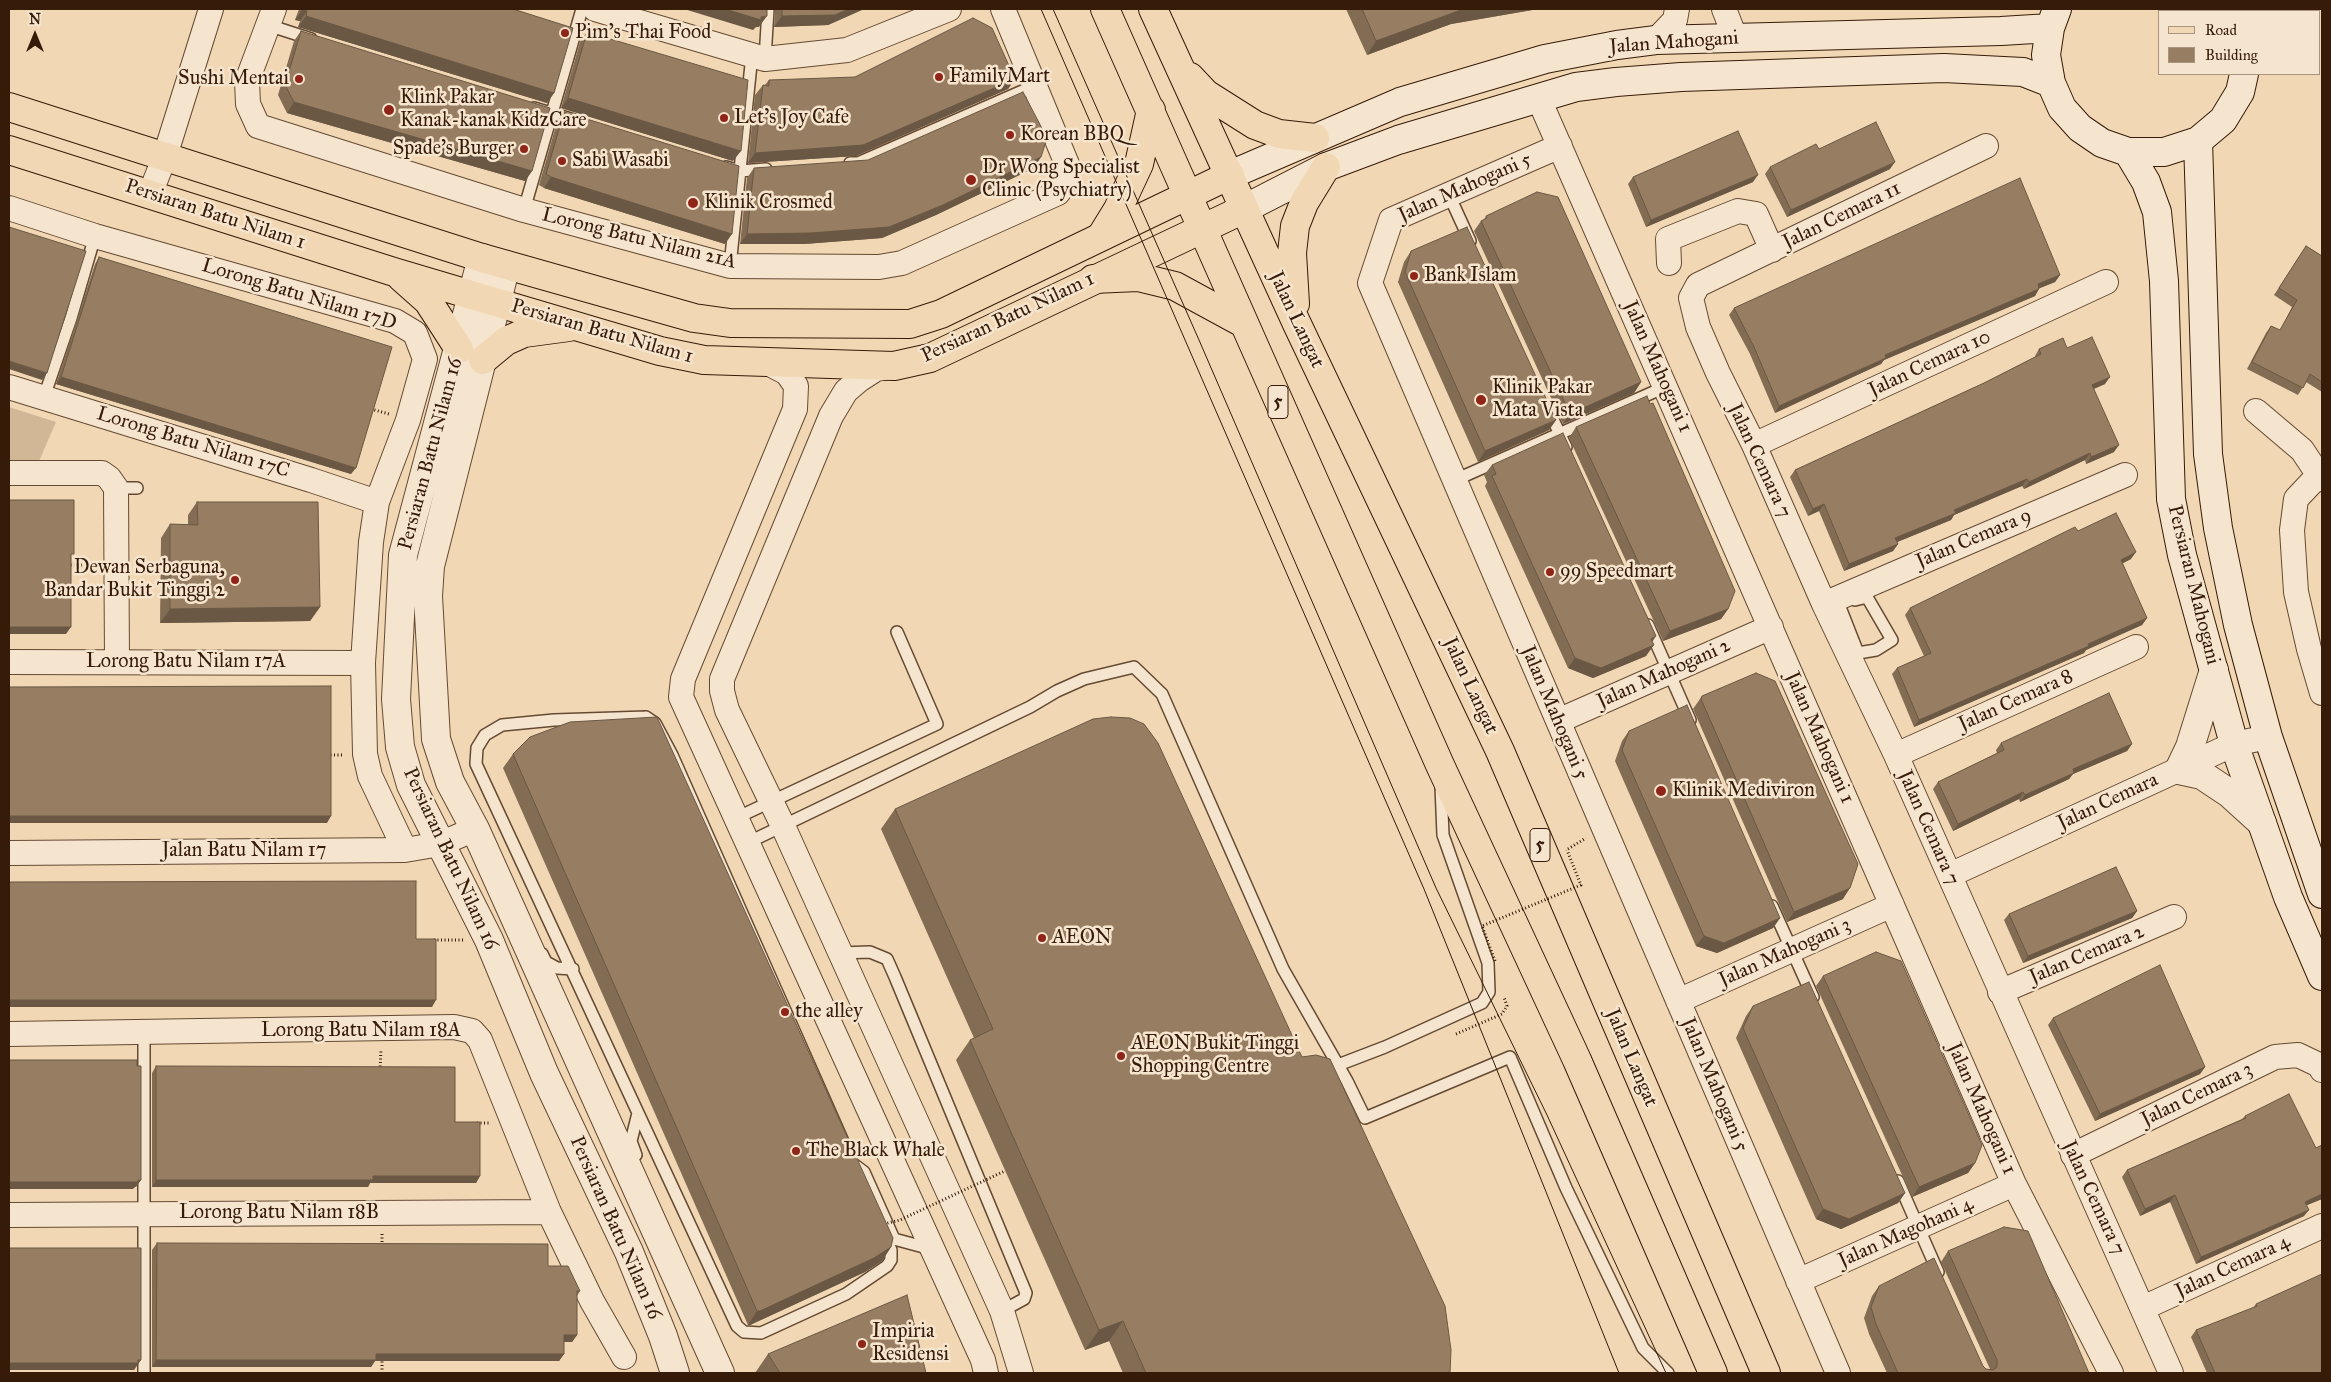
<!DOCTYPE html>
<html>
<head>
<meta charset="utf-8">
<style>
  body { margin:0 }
  #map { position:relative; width:2331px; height:1382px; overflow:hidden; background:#f1d7b3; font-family:"IM FELL Great Primer",serif }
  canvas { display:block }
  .frame { position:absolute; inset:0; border:10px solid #361b08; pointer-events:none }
  .legend { position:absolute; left:2158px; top:10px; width:162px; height:65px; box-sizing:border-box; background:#f6e5ce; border:1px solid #a9947f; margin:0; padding:6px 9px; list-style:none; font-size:15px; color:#361b08 }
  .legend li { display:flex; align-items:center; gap:10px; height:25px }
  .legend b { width:25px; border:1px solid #a9947f }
  .north { position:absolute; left:10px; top:10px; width:50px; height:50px; -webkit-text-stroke:4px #f6e5ce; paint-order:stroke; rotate:0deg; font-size:14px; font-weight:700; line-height:20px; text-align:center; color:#361b08 }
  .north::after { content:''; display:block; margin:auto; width:18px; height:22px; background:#361b08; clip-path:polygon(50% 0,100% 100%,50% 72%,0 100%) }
</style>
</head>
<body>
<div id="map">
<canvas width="2331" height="1382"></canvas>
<div class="frame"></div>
<ul class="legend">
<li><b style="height:6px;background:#f1d7b3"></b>Road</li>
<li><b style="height:14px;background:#977d61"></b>Building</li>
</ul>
<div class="north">N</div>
</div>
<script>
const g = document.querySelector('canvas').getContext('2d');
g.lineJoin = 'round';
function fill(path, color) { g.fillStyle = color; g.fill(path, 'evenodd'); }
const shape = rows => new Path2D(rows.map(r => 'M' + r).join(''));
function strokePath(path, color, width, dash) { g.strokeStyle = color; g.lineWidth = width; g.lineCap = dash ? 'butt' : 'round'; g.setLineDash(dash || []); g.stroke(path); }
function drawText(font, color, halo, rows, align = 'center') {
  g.font = font + ' "IM FELL Great Primer",serif'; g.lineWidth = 5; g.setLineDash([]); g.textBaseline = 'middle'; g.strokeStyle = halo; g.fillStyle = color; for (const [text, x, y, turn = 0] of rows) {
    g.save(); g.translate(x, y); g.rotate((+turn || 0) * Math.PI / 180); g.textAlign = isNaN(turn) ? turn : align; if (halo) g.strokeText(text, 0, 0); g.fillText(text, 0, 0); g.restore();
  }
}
fill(shape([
  [9,407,56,422,39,461,9,461]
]), '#d1b796');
const service = shape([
  [268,25,311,39],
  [765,59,768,9],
  [534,108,574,120],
  [850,163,858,163,1034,86],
  [726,167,740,171,766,169],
  [1449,195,1470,241],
  [524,210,582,9],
  [730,266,752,55],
  [44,397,71,318,95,236],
  [1548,409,1566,447],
  [1455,480,1665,387],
  [116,488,137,488],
  [1836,597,1858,653,1876,650,1892,640,1867,597,1855,600],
  [1648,625,1690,720],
  [646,717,655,723,672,755,891,1250,891,1260,887,1266,846,1294,761,1333,744,1332,737,1326,476,764,477,748,485,735,502,725,554,720,646,717],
  [736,818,937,724,897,632],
  [747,843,1030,707,1057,691,1084,679,1134,667,1162,694,1283,969,1347,1081,1365,1118,1510,1057,1566,1188,1643,1348,1668,1373],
  [1772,906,1813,997],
  [840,953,870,952,887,959,895,977,1026,1293,1024,1299,1002,1311],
  [542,954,546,962,557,968,573,969],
  [144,1032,144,1373],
  [1338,1065,1385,1047,1482,1003,1489,992,1488,963,1443,835,1441,786],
  [636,1155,631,1141,638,1113],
  [852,1163,864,1172,894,1239,931,1249],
  [1898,1181,1938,1272]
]);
const minor = shape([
  [274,9,247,81,248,104,258,126,524,210,730,266,879,267,902,263,1058,193,1066,180,1069,169,1003,9],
  [595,9,765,59,847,50,949,9],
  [1724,9,1735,37],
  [1656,40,1675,20,1677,9],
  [1538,97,2014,1184,2111,1373],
  [1560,146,1391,220,1370,283,1838,1373],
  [1986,146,1698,285,1691,298,1698,327,1718,373,1754,445,1824,604,1896,755,2171,1373],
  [150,194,165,156,211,9],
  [9,208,95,236,395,321,415,333,425,359,408,420,377,502,371,542,363,663,365,754,370,776,405,850],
  [1669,263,1668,239,1738,211,1756,214,1772,250],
  [766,362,787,373,796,386,795,409,683,679,681,697,983,1360,986,1373],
  [890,367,876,369,859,380,846,391,831,416,722,679,722,691,727,710,783,826,1002,1311,1021,1373],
  [9,387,311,480,377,502],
  [2256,411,2302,450,2320,477],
  [1754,445,2106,282],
  [9,473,102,473,109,478,116,488,117,662],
  [2322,477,2312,482,2296,499,2292,530,2296,592,2309,649,2322,693],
  [1824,604,2125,475],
  [9,662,363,663],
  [1558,721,1771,627],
  [1896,755,2136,647],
  [9,853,405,850,440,844,475,829],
  [1950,875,2234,744,2268,737],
  [2000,992,2174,917],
  [1678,1001,1892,905],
  [9,1034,454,1027,472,1031,480,1040,549,1212,592,1301,624,1357],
  [2073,1155,2275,1057,2298,1055,2319,1065,2322,1070],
  [9,1215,549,1212],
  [1798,1281,2014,1184],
  [2143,1308,2322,1226]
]);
const tertiary = shape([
  [482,258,403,555,396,699,400,747,411,785,489,940,544,1073,629,1252,663,1336,675,1373],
  [506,265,430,566,428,596,436,739,450,782,475,829,720,1373],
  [2214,670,2190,747,2179,770,2202,775,2229,793,2262,823]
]);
const secondary = shape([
  [2057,9,2050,28,2046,55,2051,83,2062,108,2080,128,2102,143,2128,152,2164,152,2198,141,2223,120,2240,92,2244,74],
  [2235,9,2237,11],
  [2198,141,2208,454,2218,528,2238,625,2268,737,2322,894],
  [2128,152,2146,182,2157,212,2164,281,2171,499,2182,555,2234,744,2288,897,2322,976],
  [1230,175,1400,102,1545,59,1617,45,1656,40,2001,31,2050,28],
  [1244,209,1326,167,1398,140,1576,87,1616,82,1681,77,1944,68,2023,72,2051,83]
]);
const primary = shape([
  [9,107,482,258,694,318,730,323,910,324,941,314,1230,175],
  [9,150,394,272,660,351,704,360,894,366,930,358,1244,209],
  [401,277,428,301,459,349],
  [483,360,506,341,524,333,569,327]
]);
const trunk = shape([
  [1105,9,1440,765,1577,1060,1713,1373],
  [1153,9,1297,324,1500,751,1766,1373],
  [1190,77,1206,94,1255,125,1279,134,1315,138],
  [1102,235,1118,209,1139,164,1151,110],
  [1093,279,1138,277,1175,286,1243,323],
  [1295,304,1292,253,1295,226,1304,203,1326,167]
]);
strokePath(service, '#654a33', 14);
strokePath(minor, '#654a33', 26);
strokePath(tertiary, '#654a33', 30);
strokePath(secondary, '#361b08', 30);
strokePath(primary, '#361b08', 30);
strokePath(trunk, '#361b08', 30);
strokePath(shape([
  [371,409,389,414],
  [67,565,96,565],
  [327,755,343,755],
  [1568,849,1586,838],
  [434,940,463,940],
  [1456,1034,1502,1014,1507,1006,1504,997],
  [380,1070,381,1049],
  [477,1123,491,1123],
  [382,1234,382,1247],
  [382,1373,382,1359]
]), '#361b08', 3, [1, 2.5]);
strokePath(service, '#f6e5ce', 11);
strokePath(minor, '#f6e5ce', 24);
strokePath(tertiary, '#f6e5ce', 28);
strokePath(secondary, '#f6e5ce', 28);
strokePath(primary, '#f1d7b3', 28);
strokePath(trunk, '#f1d7b3', 28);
strokePath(shape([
  [1041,9,1424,889,1619,1373],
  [1053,9,1199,340,1436,888,1547,1115,1666,1373]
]), '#361b08', 1);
strokePath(shape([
  [1495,961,1482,926,1581,885,1567,850],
  [884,1224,900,1220,1007,1170]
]), '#361b08', 3, [1, 2.5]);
fill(shape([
  [299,9,513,9,554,93,547,103,298,27,300,21,295,20],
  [775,9,864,9,828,25,774,27],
  [1346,9,1538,9,1451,24,1367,55],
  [301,31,532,171,525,181,287,113,278,95,294,41],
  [587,32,733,161,561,108,580,42],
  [1015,79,1008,89,856,156,748,163,755,95,763,85,765,85,769,80],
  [564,112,725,244,544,188,539,185,557,122],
  [1770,167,1890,169,1787,217,1765,174],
  [754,168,1034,168,936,215,882,238,804,244,740,244,747,178],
  [1633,177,1753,182,1646,227,1628,184],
  [1486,216,1641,382,1634,393,1563,424,1474,231,1481,221,1484,220],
  [2306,246,2322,256,2322,392,2306,382,2298,395,2247,369,2266,333,2271,326,2280,330,2292,307,2274,295],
  [1411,251,1556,420,1549,430,1478,462,1398,282,1404,262],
  [99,257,351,474,56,384,95,264],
  [2060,275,2055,282,2039,288,2035,296,1884,360,1881,364,1775,413,1750,354,1729,315,1734,308],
  [2067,348,2105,384,2094,389,2114,452,2086,464,2085,460,2024,489,2022,486,1954,515,1951,520,1897,542,1898,544,1893,551,1844,571,1819,511,1808,516,1790,477,1795,470,1984,383,2035,357,2035,356,2039,349],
  [1576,427,1728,609,1721,619,1663,641,1569,438],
  [1492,465,1652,642,1646,656,1593,678,1568,668,1485,486,1487,482,1484,475],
  [197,502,320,607,310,621,160,623,161,538,170,524,188,525,188,515],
  [2078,531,2131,559,2122,563,2147,618,2142,625,2086,650,2084,653,1914,727,1892,674,1897,668,1924,656,1905,615,1910,608],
  [1702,696,1843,899,1787,922,1693,709],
  [1629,731,1780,918,1773,928,1717,953,1696,946,1615,761,1622,741],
  [2001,743,2132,744,2127,751,2073,774,2069,779,2020,802,2019,799,1953,831,1933,789,1938,782,1997,753,1996,750],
  [513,754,891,1247,882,1261,865,1272,750,1325,748,1325,503,768],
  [895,809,1302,1057,1450,1373,1123,1373,1109,1341,1085,1350,956,1060,970,1040,974,1038,881,829],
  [2137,911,2132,918,2023,963,2004,920,2009,914],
  [1823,976,1975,1163,1968,1173,1912,1197,1816,986],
  [1753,1006,1905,1193,1898,1203,1841,1229,1816,1219,1736,1038,1746,1016],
  [2053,1018,2205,1067,2200,1074,2095,1121,2048,1025],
  [156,1066,455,1122,480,1176,476,1183,370,1183,368,1187,152,1187,152,1073],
  [2245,1116,2316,1148,2322,1145,2322,1199,2307,1205,2304,1216,2196,1264,2170,1202,2140,1216,2122,1177,2127,1170,2242,1119],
  [157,1243,548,1266,580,1291,577,1296,577,1335,572,1342,564,1342,564,1354,559,1361,375,1361,371,1367,152,1367,152,1250],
  [1948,1251,2089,1373,1887,1373,1869,1334,1864,1318,1872,1296,1879,1286,1983,1366,1986,1369,1990,1369,1941,1262],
  [2256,1304,2322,1373,2207,1373,2191,1337,2196,1330,2253,1308],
  [768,1354,926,1373,755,1373]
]), '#826c53');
fill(shape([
  [684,9,725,9,761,17,767,16,759,27,756,27,753,30],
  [849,9,864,9,828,25,774,27,782,16],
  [1470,9,1538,9,1451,24,1367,55,1376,41,1461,10],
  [302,10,307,11,300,21,295,20],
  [306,16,554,93,547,103,298,27],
  [1015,79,1008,89,856,156,748,163,755,153],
  [568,98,741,151,733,161,561,108],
  [294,102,532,171,525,181,287,113],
  [1041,157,1034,168,936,215,882,238,804,244,740,244,747,234],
  [1895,162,1890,169,1787,217,1791,210],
  [1758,175,1753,182,1646,227,1651,220],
  [551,177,732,234,725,244,544,188],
  [2060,275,2055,282,2033,291,2038,284],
  [2039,289,2035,296,1884,360,1881,364,1775,413,1779,406,1885,355],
  [9,361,47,373,42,380,9,369],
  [61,377,356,468,351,474,56,384],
  [2110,377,2105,384,2088,391,2092,385],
  [1641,382,1634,393,1563,424,1570,414],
  [1556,420,1549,430,1478,462,1485,451],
  [2119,445,2114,452,2086,464,2091,457],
  [2090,453,2085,460,2024,489,2029,482],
  [2027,479,2022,486,1954,515,1951,520,1890,545,1895,538,1954,510],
  [1824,504,1819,511,1808,516,1813,509],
  [1898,544,1893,551,1844,571,1849,564],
  [2136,552,2131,559,2116,567,2121,560],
  [320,607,310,621,160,623,170,609],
  [1728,609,1721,619,1663,641,1670,631],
  [2147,618,2142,625,2086,650,2084,653,1914,727,1919,720],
  [9,627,71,627,66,634,9,634],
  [1656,636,1649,647,1651,639],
  [1654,645,1646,656,1593,678,1568,668,1575,658],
  [2132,744,2127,751,2073,774,2069,779,2020,802,2025,795,2073,769],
  [2023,792,2019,799,1953,831,1958,824],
  [9,816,331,816,327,823,9,823],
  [1850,888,1843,899,1787,922,1794,912],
  [2137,911,2132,918,2023,963,2028,956],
  [1780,918,1773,928,1717,953,1696,946,1704,936],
  [9,1000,436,1000,432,1007,9,1007],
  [2205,1067,2200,1074,2095,1121,2100,1114],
  [1975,1163,1968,1173,1912,1197,1919,1187],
  [373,1176,480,1176,476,1183,370,1183,368,1187,152,1187,156,1180],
  [141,1180,136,1187,135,1187,133,1189,9,1189,9,1182],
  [1905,1193,1898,1203,1841,1229,1816,1219,1823,1209],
  [2322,1194,2322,1199,2300,1208,2305,1202],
  [2175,1195,2170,1202,2140,1216,2145,1209],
  [2309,1210,2304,1216,2196,1264,2201,1257],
  [891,1247,882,1261,865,1272,750,1325,748,1325,757,1311],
  [1123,1321,1109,1341,1085,1350,1099,1330],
  [564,1335,577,1335,572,1342,559,1342],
  [376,1354,564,1354,559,1361,375,1361,371,1367,152,1367,156,1360],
  [141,1360,134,1370,9,1370,9,1363]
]), '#6a5844');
const building = shape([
  [303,9,513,9,573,28,554,93,306,16,307,11,302,10,303,9],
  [725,9,767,9,767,16,761,17,761,20,725,9],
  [782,9,849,9,835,15,782,16,782,9],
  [1362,9,1470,9,1461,10,1376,41,1362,9],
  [973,18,992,28,1015,79,863,145,755,153,763,85,769,86,769,80,855,77,973,18],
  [301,31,550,108,532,171,294,102,285,85,301,31],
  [587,32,748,80,741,151,568,98,587,32],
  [1023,92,1047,138,1041,157,943,205,889,227,811,233,747,234,754,168,868,160,1023,92],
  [564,112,739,166,732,234,551,177,546,174,564,112],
  [1876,122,1895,162,1791,210,1770,167,1816,144,1819,149,1876,122],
  [1738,131,1758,175,1651,220,1633,177,1738,131],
  [2020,178,2060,275,2038,284,2039,289,1885,355,1886,358,1779,406,1754,347,1734,308,2020,178],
  [1537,192,1558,197,1641,382,1570,414,1481,221,1487,218,1486,216,1537,192],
  [9,227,86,251,47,373,9,361,9,227],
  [1467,227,1556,420,1485,451,1405,272,1411,251,1467,227],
  [2306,246,2322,256,2322,382,2310,374,2303,388,2252,362,2271,326,2280,330,2297,300,2279,288,2306,246],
  [99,257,392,347,356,468,61,377,99,257],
  [2092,337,2110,377,2092,385,2119,445,2091,457,2090,453,2029,482,2027,479,1954,510,1956,513,1895,538,1898,544,1849,564,1824,504,1813,509,1795,470,1984,383,2041,354,2039,349,2063,338,2067,348,2092,337],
  [1647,396,1650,404,1653,403,1735,591,1728,609,1670,631,1576,427,1647,396],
  [1563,433,1656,636,1651,639,1654,645,1601,668,1575,658,1492,476,1496,474,1492,465,1563,433],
  [9,500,74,500,74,554,71,554,71,627,9,627,9,500],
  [197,502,318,502,320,607,170,609,170,524,198,525,197,502],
  [2116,513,2136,552,2121,560,2147,618,2088,644,2089,646,1919,720,1897,668,1931,653,1910,608,2075,527,2078,531,2116,513],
  [1756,673,1775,681,1858,864,1850,888,1794,912,1701,699,1702,696,1756,673],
  [331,686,331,816,9,816,9,687,331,686],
  [2109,693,2132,744,2073,769,2074,773,2025,795,2023,792,1958,824,1938,782,2004,750,2001,743,2109,693],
  [1687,705,1780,918,1724,943,1704,936,1622,750,1629,731,1687,705],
  [657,717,893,1238,891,1247,874,1258,760,1311,757,1311,513,754,530,737,570,722,657,717],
  [1111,717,1130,718,1144,724,1158,743,1302,1057,1316,1055,1330,1059,1445,1306,1451,1350,1450,1373,1146,1373,1123,1321,1099,1330,970,1040,993,1029,895,809,1093,719,1111,717],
  [2116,867,2137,911,2028,956,2009,914,2116,867],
  [416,881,416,939,436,939,436,1000,9,1000,9,882,416,881],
  [1876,952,1901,961,1982,1145,1975,1163,1919,1187,1823,976,1876,952],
  [2160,965,2205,1067,2100,1114,2053,1018,2160,965],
  [1809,982,1905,1193,1849,1219,1823,1209,1743,1028,1753,1006,1809,982],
  [9,1060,137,1060,137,1066,141,1066,141,1180,138,1180,138,1182,9,1182,9,1060],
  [156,1066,455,1067,455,1122,480,1122,480,1176,373,1176,373,1180,156,1180,156,1066],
  [2289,1094,2316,1148,2322,1145,2322,1194,2305,1202,2309,1210,2201,1257,2175,1195,2145,1209,2127,1170,2246,1118,2245,1116,2289,1094],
  [2004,1227,2028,1231,2089,1373,1898,1373,1876,1324,1871,1307,1879,1286,1934,1258,1983,1366,1986,1369,1993,1370,1997,1367,1997,1360,1948,1251,2004,1227],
  [157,1243,548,1244,548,1266,568,1266,580,1291,577,1291,577,1335,564,1335,564,1354,376,1354,376,1360,156,1360,157,1243],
  [9,1248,141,1248,141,1360,138,1360,138,1363,9,1363,9,1248],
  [2322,1274,2322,1373,2215,1373,2196,1330,2257,1306,2256,1304,2322,1274],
  [907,1295,926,1373,780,1373,768,1354,907,1295]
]);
fill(building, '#977d61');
strokePath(building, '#6a5844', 1);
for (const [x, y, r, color] of [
  [565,33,5,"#8f2418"],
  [939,77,5,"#8f2418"],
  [299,79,5,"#8f2418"],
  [389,110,6,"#8f2418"],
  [724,118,5,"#8f2418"],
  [1010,135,5,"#8f2418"],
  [524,149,5,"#8f2418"],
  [562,161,5,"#8f2418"],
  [971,180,6,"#8f2418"],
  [693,203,6,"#8f2418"],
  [1414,276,5,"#8f2418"],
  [1481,400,6,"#8f2418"],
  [1550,572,5,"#8f2418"],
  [235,580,5,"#8f2418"],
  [1661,791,6,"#8f2418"],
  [1042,938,5,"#8f2418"],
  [785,1012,5,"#8f2418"],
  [1121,1056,5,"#8f2418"],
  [796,1151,5,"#8f2418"],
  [862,1344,5,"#8f2418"]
]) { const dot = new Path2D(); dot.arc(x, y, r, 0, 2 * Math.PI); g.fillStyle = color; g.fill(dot); strokePath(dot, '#f6e5ce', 2); }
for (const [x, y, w] of [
  [1278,402,20],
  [1540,845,20]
]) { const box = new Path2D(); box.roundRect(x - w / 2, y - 16.5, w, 33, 4); g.fillStyle = '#f6e5ce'; g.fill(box); strokePath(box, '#361b08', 1); }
drawText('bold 19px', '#361b08', null, [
  ["5",1278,402],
  ["5",1540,845]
]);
drawText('20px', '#361b08', '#f6e5ce', [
  ["Pim's Thai Food",575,33],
  ["FamilyMart",949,77],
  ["Sushi Mentai",289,79,"right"],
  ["Klink Pakar",400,98],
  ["Kanak-kanak KidzCare",400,121],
  ["Let's Joy Cafe",734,118],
  ["Korean BBQ",1020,135],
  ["Spade's Burger",514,149,"right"],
  ["Sabi Wasabi",572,161],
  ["Dr Wong Specialist",982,168],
  ["Clinic (Psychiatry)",982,191],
  ["Klinik Crosmed",704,203],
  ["Bank Islam",1424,276],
  ["Klinik Pakar",1492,388],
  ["Mata Vista",1492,411],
  ["Dewan Serbaguna,",225,568,"right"],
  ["Bandar Bukit Tinggi 2",225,591,"right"],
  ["99 Speedmart",1560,572],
  ["Klinik Mediviron",1672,791],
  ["AEON",1052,938],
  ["the alley",795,1012],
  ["AEON Bukit Tinggi",1131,1044],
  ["Shopping Centre",1131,1067],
  ["The Black Whale",806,1151],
  ["Impiria",872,1332],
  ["Residensi",872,1355]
], 'left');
drawText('20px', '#361b08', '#f6e5ce', [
  ["Jalan Mahogani",1674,43,-4],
  ["Jalan Mahogani 5",1465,188,-24],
  ["Persiaran Batu Nilam 1",215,215,18],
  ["Jalan Cemara 11",1842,216,-26],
  ["Lorong Batu Nilam 21A",639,239,14],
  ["Lorong Batu Nilam 17D",299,295,17],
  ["Persiaran Batu Nilam 1",1008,318,-25],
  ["Jalan Langat",1296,320,65],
  ["Persiaran Batu Nilam 1",602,332,16],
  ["Jalan Cemara 10",1930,364,-25],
  ["Jalan Mahogani 1",1657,367,66],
  ["Lorong Batu Nilam 17C",193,443,17],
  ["Persiaran Batu Nilam 16",431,454,-75],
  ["Jalan Cemara 7",1759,461,65],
  ["Jalan Cemara 9",1974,539,-23],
  ["Persiaran Mahogani",2193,585,76],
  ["Lorong Batu Nilam 17A",186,662],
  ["Jalan Mahogani 2",1664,674,-24],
  ["Jalan Langat",1470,686,65],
  ["Jalan Cemara 8",2016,701,-24],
  ["Jalan Mahogani 5",1554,713,67],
  ["Jalan Mahogani 1",1819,738,66],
  ["Jalan Cemara",2108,802,-25],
  ["Jalan Cemara 7",1928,828,66],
  ["Jalan Batu Nilam 17",244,851],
  ["Persiaran Batu Nilam 16",450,859,65],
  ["Jalan Mahogani 3",1785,953,-24],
  ["Jalan Cemara 2",2087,955,-23],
  ["Lorong Batu Nilam 18A",361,1031],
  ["Jalan Langat",1631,1058,67],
  ["Jalan Mahogani 5",1714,1085,67],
  ["Jalan Cemara 3",2197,1095,-26],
  ["Jalan Mahogani 1",1981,1109,66],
  ["Jalan Cemara 7",2093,1198,65],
  ["Lorong Batu Nilam 18B",279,1213],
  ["Persiaran Batu Nilam 16",615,1228,66],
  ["Jalan Magohani 4",1906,1233,-24],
  ["Jalan Cemara 4",2233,1267,-25]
]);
</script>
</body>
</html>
